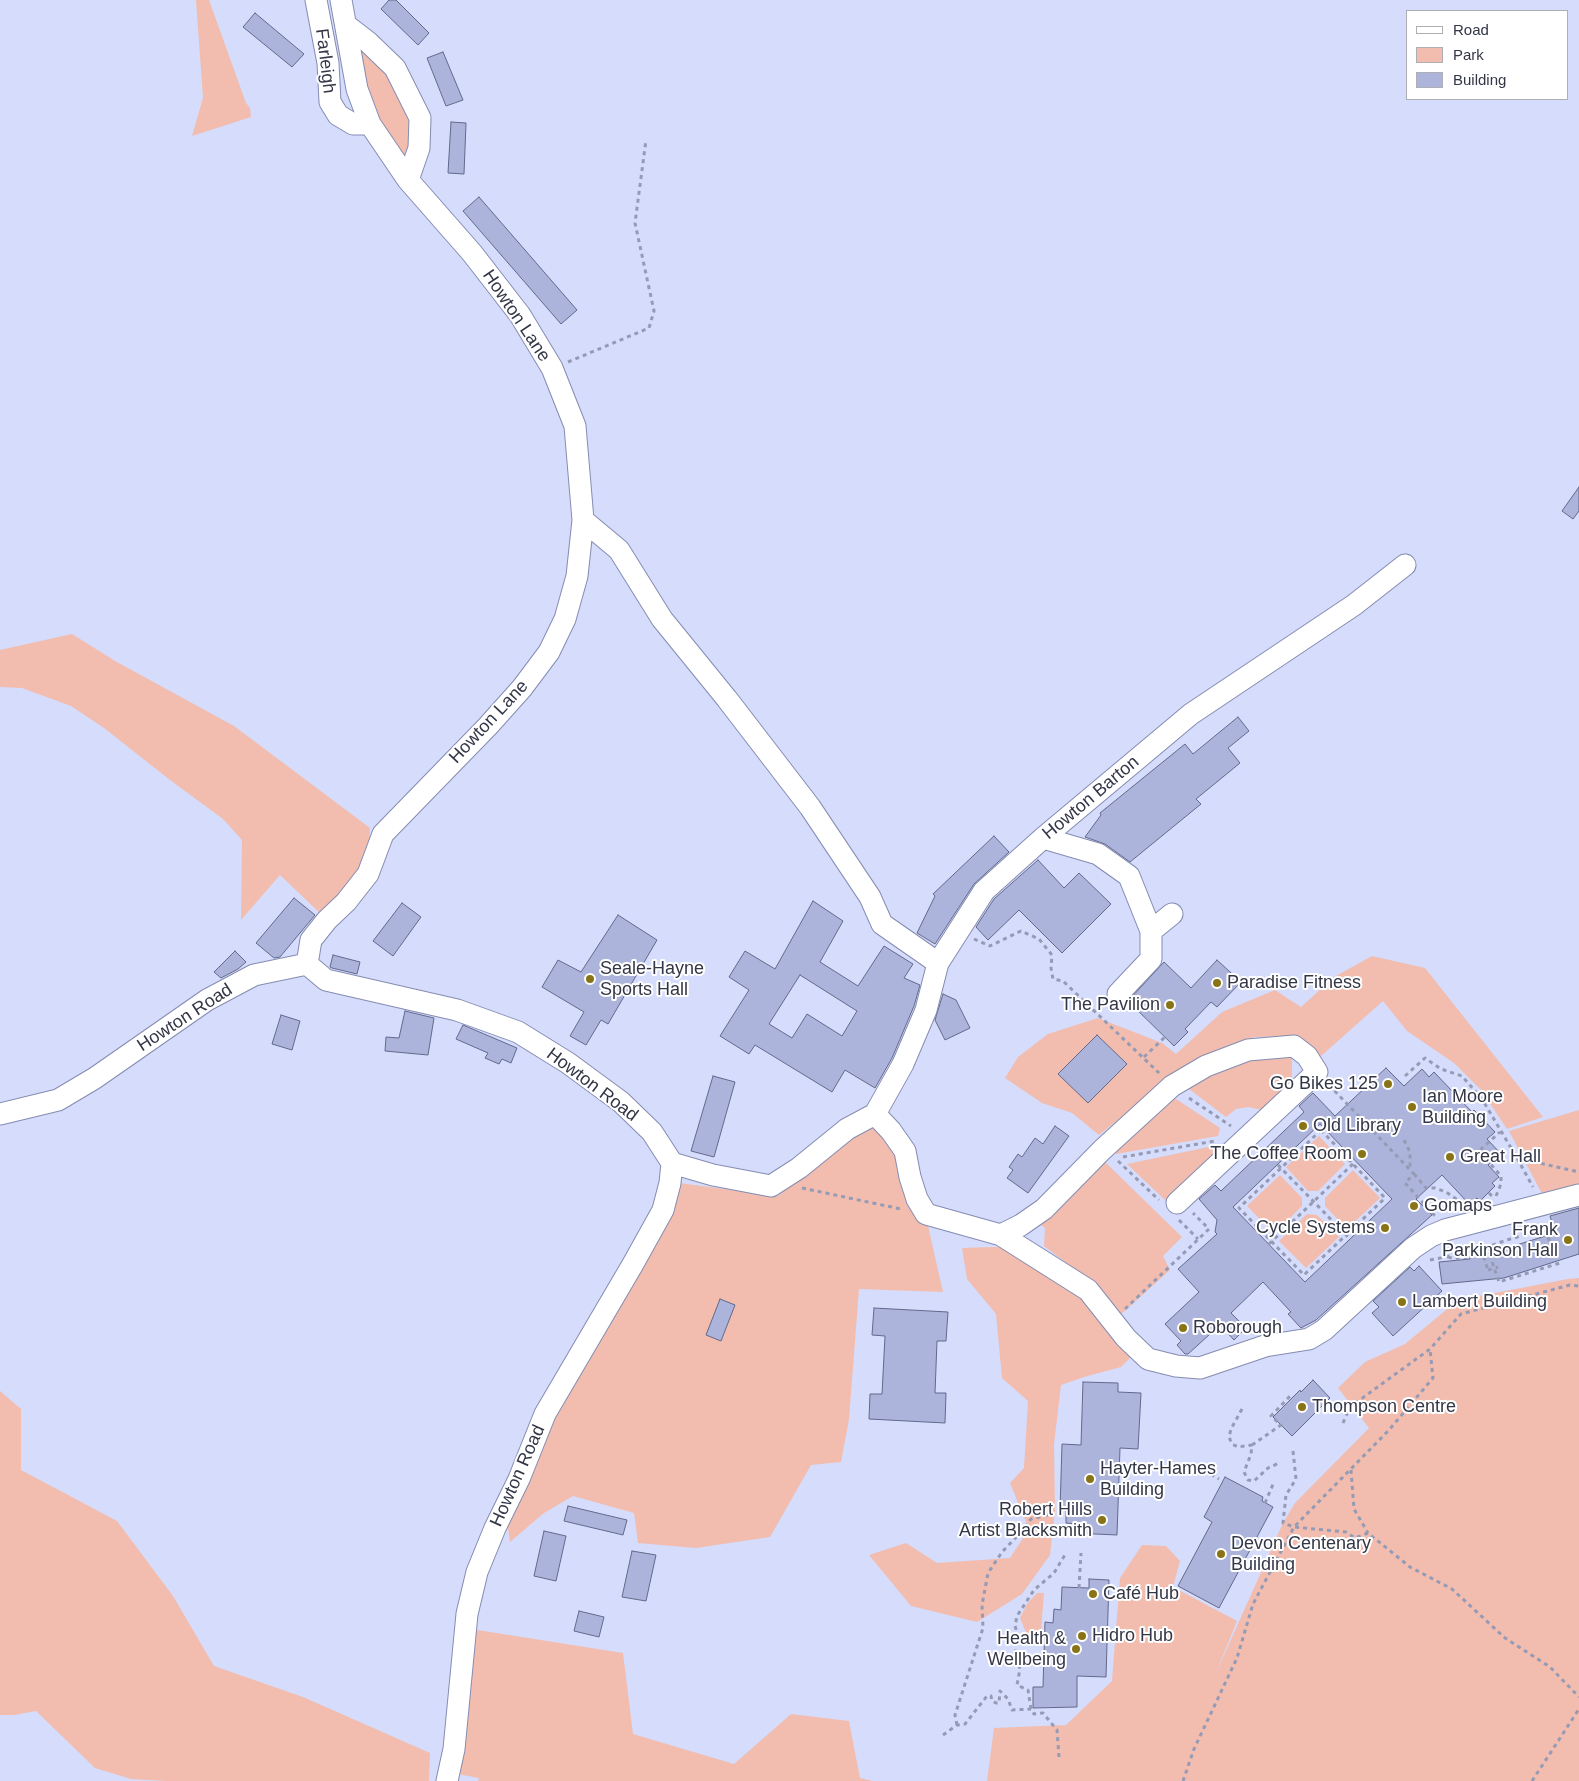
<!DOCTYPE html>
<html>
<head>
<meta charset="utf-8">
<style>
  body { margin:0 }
  #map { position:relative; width:1579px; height:1781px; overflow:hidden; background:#d5dcfc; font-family:Arial,sans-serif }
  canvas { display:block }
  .legend { position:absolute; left:1406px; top:10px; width:162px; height:90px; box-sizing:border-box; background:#fff; border:1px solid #adafb5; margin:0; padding:6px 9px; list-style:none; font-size:15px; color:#333646 }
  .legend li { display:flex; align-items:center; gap:10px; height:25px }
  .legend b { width:25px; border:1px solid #adafb5 }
</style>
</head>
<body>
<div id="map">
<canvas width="1579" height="1781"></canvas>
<ul class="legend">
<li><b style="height:6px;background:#fff"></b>Road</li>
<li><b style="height:14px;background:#f2bdae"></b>Park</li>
<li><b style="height:14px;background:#acb4db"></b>Building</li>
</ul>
</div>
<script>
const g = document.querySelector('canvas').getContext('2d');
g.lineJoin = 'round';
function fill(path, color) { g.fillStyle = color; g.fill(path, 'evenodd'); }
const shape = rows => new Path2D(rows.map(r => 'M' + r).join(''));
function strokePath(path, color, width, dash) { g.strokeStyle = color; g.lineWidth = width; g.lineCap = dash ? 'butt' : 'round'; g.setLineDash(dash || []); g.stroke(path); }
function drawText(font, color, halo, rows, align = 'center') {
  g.font = font + ' Arial,sans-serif'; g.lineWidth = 4; g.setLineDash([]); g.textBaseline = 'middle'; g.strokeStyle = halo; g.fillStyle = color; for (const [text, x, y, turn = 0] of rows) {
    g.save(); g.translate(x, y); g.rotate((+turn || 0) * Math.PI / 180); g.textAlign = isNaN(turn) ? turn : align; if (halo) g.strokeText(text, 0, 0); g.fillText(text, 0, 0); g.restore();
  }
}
fill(shape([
  [196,0,209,0,246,103,250,108,251,117,192,136,203,98],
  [361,44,390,71,413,118,413,147,404,160,379,125,355,48],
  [72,634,115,661,234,726,370,828,369,847,359,871,321,914,280,875,241,920,242,840,223,819,170,780,104,728,71,706,22,688,0,687,0,650],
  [1372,956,1425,968,1543,1117,1507,1129,1481,1090,1454,1063,1407,1031,1383,1001,1321,1056,1298,1036,1254,1037,1188,1064,1099,1135,1072,1113,1042,1103,1005,1078,1018,1057,1048,1034,1098,1018,1162,1043,1176,1054,1222,1012,1275,990,1301,1007,1334,977],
  [1292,1054,1292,1080,1262,1110,1248,1107,1236,1109,1226,1117,1185,1086,1252,1058],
  [1173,1097,1220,1128,1218,1136,1116,1154,1111,1149],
  [1579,1110,1579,1191,1544,1201,1541,1192,1509,1131],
  [870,1127,885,1134,899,1153,910,1201,928,1226,943,1292,859,1289,849,1419,841,1462,811,1465,770,1537,696,1548,638,1543,634,1513,573,1496,544,1513,510,1542,507,1522,549,1418,679,1183,778,1196,850,1138],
  [1319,1136,1345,1164,1318,1191,1308,1191,1286,1167],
  [1218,1145,1221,1151,1167,1202,1127,1164],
  [1102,1159,1182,1237,1163,1256,1170,1270,1118,1317,1097,1286,1044,1246,1045,1228,1037,1222],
  [1353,1170,1380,1198,1347,1229,1325,1206,1325,1198],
  [1280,1175,1302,1198,1302,1206,1274,1234,1247,1206],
  [1307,1214,1317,1215,1339,1237,1306,1268,1279,1241],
  [992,1247,1008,1247,1085,1295,1132,1356,1121,1367,1084,1377,1061,1385,1054,1444,1055,1511,1050,1555,1022,1594,977,1622,911,1606,869,1555,906,1543,937,1563,1010,1558,1029,1529,1010,1483,1024,1468,1028,1401,1002,1378,996,1314,967,1279,962,1248],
  [1579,1278,1579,1781,987,1781,994,1728,1066,1725,1112,1681,1120,1578,1142,1545,1166,1546,1180,1561,1173,1587,1237,1621,1216,1673,1283,1523,1295,1503,1369,1428,1338,1388,1365,1362,1405,1344,1458,1300,1568,1279],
  [0,1391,21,1409,21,1470,117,1521,173,1596,214,1666,303,1697,430,1753,429,1781,166,1781,131,1779,95,1768,36,1711,14,1715,0,1715],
  [1037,1593,1044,1593,1040,1643,1034,1643,1025,1630,1020,1618,1027,1604],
  [471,1629,623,1653,633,1734,734,1764,791,1714,849,1721,860,1778,873,1781,478,1781,479,1778,457,1774]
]), '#f2bdae');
const building = shape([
  [389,0,396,0,429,33,418,45,381,9,389,0],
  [255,13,304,54,292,67,243,27,255,13],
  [443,52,463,100,446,106,427,58,443,52],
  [451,122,466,123,464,174,448,173,451,122],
  [479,197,577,310,561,324,463,211,479,197],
  [1579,487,1579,511,1573,519,1562,511,1579,487],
  [1238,717,1249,731,1228,748,1240,763,1196,799,1201,804,1130,862,1105,844,1085,837,1101,815,1100,813,1185,744,1193,754,1238,717],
  [994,836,1009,852,974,884,935,944,917,933,935,896,933,894,994,836],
  [1038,860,1064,888,1079,873,1111,904,1062,953,1019,910,988,940,976,927,994,899,1038,860],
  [294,898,315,915,280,957,274,958,256,943,294,898],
  [813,901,843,921,820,962,858,986,884,946,913,964,904,978,920,985,914,1006,892,1058,875,1088,845,1070,832,1092,755,1045,749,1054,720,1036,749,990,729,977,745,951,775,969,813,901],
  [800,975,857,1011,842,1036,807,1014,792,1038,769,1024,800,975],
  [402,903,421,917,393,956,373,941,402,903],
  [618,915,657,940,608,1024,601,1020,586,1045,570,1036,584,1012,542,987,558,960,581,972,618,915],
  [235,951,246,962,238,969,221,978,214,972,235,951],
  [333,955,360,962,357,974,332,968,330,967,333,955],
  [1217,960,1241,982,1217,1007,1211,1002,1185,1029,1188,1032,1174,1046,1128,1001,1164,962,1191,988,1217,960],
  [943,994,956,1000,970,1028,945,1040,935,1020,943,994],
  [405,1011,434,1018,428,1055,385,1051,386,1037,399,1038,405,1011],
  [281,1015,300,1021,292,1050,272,1044,281,1015],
  [463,1025,517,1048,511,1063,502,1059,499,1064,485,1058,488,1053,456,1039,463,1025],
  [1097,1035,1127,1064,1088,1103,1058,1074,1097,1035],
  [1386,1068,1404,1086,1422,1069,1429,1077,1434,1072,1472,1112,1474,1110,1495,1132,1487,1139,1501,1154,1488,1165,1499,1177,1492,1183,1495,1186,1480,1201,1477,1198,1470,1205,1442,1175,1416,1199,1432,1215,1316,1320,1301,1328,1288,1314,1291,1312,1263,1282,1231,1313,1246,1328,1234,1340,1220,1325,1188,1354,1185,1354,1177,1345,1181,1341,1165,1324,1199,1292,1178,1269,1217,1234,1215,1232,1217,1220,1199,1199,1215,1185,1221,1191,1304,1112,1299,1106,1313,1093,1335,1116,1386,1068],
  [1320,1124,1392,1199,1305,1282,1233,1207,1320,1124],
  [713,1076,735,1082,714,1157,691,1151,713,1076],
  [1055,1126,1069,1136,1028,1193,1007,1178,1013,1170,1009,1167,1018,1154,1022,1157,1035,1138,1043,1144,1055,1126],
  [1579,1208,1579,1254,1504,1278,1442,1284,1439,1262,1470,1259,1470,1256,1491,1253,1555,1233,1550,1216,1579,1208],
  [1419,1266,1442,1291,1393,1336,1372,1313,1379,1307,1373,1301,1410,1267,1414,1271,1419,1266],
  [720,1299,735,1305,721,1341,706,1335,720,1299],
  [874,1308,948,1312,946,1341,937,1341,935,1393,946,1393,945,1423,869,1419,870,1394,882,1394,885,1336,872,1335,874,1308],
  [1313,1380,1330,1398,1292,1436,1273,1417,1300,1390,1301,1392,1313,1380],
  [1083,1382,1118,1383,1118,1392,1141,1393,1138,1449,1120,1448,1117,1535,1074,1533,1075,1524,1066,1523,1066,1511,1060,1510,1062,1444,1081,1445,1083,1382],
  [1225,1477,1263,1497,1262,1501,1273,1507,1219,1608,1178,1586,1212,1522,1204,1517,1225,1477],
  [568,1506,627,1520,623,1535,564,1521,568,1506],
  [544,1531,566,1536,556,1581,534,1576,544,1531],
  [632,1551,656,1555,646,1601,622,1597,632,1551],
  [1089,1579,1109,1580,1106,1677,1077,1676,1077,1707,1033,1708,1033,1687,1043,1687,1045,1622,1053,1623,1054,1609,1061,1610,1062,1587,1089,1588,1089,1579],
  [579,1611,604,1617,599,1637,574,1631,579,1611]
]);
fill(building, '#acb4db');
strokePath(building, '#62698c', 1);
const minor = shape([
  [316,0,328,63,330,102,338,115,353,124,370,124],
  [346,25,368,42,395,68,420,118,419,148,408,180],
  [583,520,619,550,662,619,727,699,810,807,870,897,882,924,938,963],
  [1043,838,1098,854,1129,876,1151,931,1151,959,1118,994],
  [1151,931,1172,914],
  [307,964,311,940,327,920,346,902,368,874,383,834,488,726,522,688,549,652,565,619,577,576,583,520,575,426,552,368,520,315,472,253,408,180,370,124,357,89,341,0],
  [0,1114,58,1100,95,1078,207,1000,254,975,307,964,326,980,457,1010,518,1032,568,1063,621,1102,652,1132,672,1163,670,1183,663,1210,633,1264,545,1414,519,1479,495,1528,477,1572,467,1614,454,1749,447,1781],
  [875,1114,903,1064,926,1010,938,963,984,891,1043,838,1191,714,1354,605,1405,565],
  [672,1163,713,1175,771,1186,799,1168,847,1129,875,1114,891,1131,905,1151,910,1177,917,1199,926,1214,1001,1235,1088,1290,1126,1338,1148,1359,1176,1366,1200,1368,1265,1346,1309,1339,1324,1330,1413,1248,1431,1236,1445,1230,1579,1195],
  [1001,1235,1021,1225,1044,1209,1102,1150,1172,1086,1206,1066,1248,1050,1294,1046,1307,1056,1317,1072,1177,1203]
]);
strokePath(minor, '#858cb1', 23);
strokePath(shape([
  [568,362,649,328,654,311,635,223,646,140],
  [974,939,990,946,1021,931,1039,939,1052,955,1051,968,1053,979,1063,981,1159,1073],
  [1144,1057,1165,1037],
  [1405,1076,1425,1058,1441,1069,1462,1076,1482,1099,1517,1158,1579,1172],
  [1329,1085,1414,1174,1405,1183,1435,1216],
  [1189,1098,1231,1126],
  [1321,1130,1385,1198,1304,1275,1239,1208,1321,1130],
  [1404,1140,1410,1152,1410,1170],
  [1123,1157,1215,1141],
  [1517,1158,1533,1187],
  [1118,1161,1159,1200],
  [1278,1165,1350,1239],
  [1414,1174,1426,1188,1435,1188,1446,1192,1465,1205],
  [802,1188,901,1209],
  [1489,1193,1494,1198],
  [1496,1196,1501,1184,1501,1176,1479,1151,1500,1132],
  [1179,1220,1198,1239],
  [1269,1244,1356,1161],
  [1487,1247,1499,1282,1563,1262],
  [1481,1249,1488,1270],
  [1448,1257,1455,1259,1470,1257],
  [1430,1260,1475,1251,1507,1240,1545,1229,1551,1245],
  [1125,1309,1209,1229,1193,1213],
  [1242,1409,1231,1429,1229,1437,1232,1444,1238,1447,1252,1445,1251,1454,1244,1472,1248,1480,1254,1481,1268,1468,1279,1463],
  [1343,1423,1350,1407,1430,1349,1461,1314,1570,1285,1579,1286],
  [1252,1445,1281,1425,1271,1416,1292,1394],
  [1293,1451,1296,1479,1286,1495,1283,1523,1294,1527,1346,1532,1355,1538,1368,1533,1410,1567,1452,1589,1505,1638,1550,1667,1579,1697],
  [1351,1470,1354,1509,1368,1533],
  [1211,1474,1219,1479],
  [1265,1503,1274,1482],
  [1079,1588,1081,1553],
  [957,1725,955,1715,983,1628,982,1605,988,1573,1002,1552,1023,1530,1031,1519,1052,1514],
  [943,1735,957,1725,965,1724,987,1696,991,1696,992,1701,996,1703,999,1703,1000,1691,1008,1699,1012,1710,1031,1709],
  [1059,1757,1057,1730,1043,1713,1034,1714,1031,1709,1028,1690,1017,1685,1020,1669,1015,1653,1018,1636,1015,1626,1017,1616,1034,1590,1054,1573,1066,1553],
  [1183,1781,1194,1749,1237,1658,1253,1604,1294,1527,1389,1430,1433,1378,1430,1349],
  [1532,1781,1579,1709]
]), '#969bb5', 3, [4, 4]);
strokePath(minor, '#fff', 21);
strokePath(shape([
  [1488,1270,1498,1267]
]), '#969bb5', 3, [4, 4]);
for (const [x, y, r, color] of [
  [590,979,5,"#887417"],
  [1217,983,5,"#887417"],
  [1170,1005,5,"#887417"],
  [1388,1084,5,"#887417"],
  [1412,1107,5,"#887417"],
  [1303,1126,5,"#887417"],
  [1362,1154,5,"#887417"],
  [1450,1157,5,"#887417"],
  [1414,1206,5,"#887417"],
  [1385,1228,5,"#887417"],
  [1568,1240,5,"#887417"],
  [1402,1302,5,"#887417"],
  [1183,1328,5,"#887417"],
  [1302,1407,5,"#887417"],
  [1090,1479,5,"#887417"],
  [1102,1520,5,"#887417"],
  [1221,1554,5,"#887417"],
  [1093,1594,5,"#887417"],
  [1082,1636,5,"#887417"],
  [1076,1649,5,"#887417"]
]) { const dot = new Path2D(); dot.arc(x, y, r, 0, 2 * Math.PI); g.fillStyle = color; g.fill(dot); strokePath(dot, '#fff', 2); }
drawText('18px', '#333646', '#fff', [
  ["Farleigh",325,61,83],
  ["Howton Lane",516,316,56],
  ["Howton Lane",489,722,-47],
  ["Howton Barton",1091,798,-40],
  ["Howton Road",185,1018,-33],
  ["Howton Road",592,1085,37],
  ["Howton Road",518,1476,-66]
]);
drawText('18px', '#333646', '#fff', [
  ["Seale-Hayne",600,969],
  ["Sports Hall",600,990],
  ["Paradise Fitness",1227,983],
  ["The Pavilion",1160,1005,"right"],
  ["Go Bikes 125",1378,1084,"right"],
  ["Ian Moore",1422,1097],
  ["Building",1422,1118],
  ["Old Library",1313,1126],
  ["The Coffee Room",1352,1154,"right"],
  ["Great Hall",1460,1157],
  ["Gomaps",1424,1206],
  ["Cycle Systems",1375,1228,"right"],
  ["Frank",1558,1230,"right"],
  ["Parkinson Hall",1558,1251,"right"],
  ["Lambert Building",1412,1302],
  ["Roborough",1193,1328],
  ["Thompson Centre",1312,1407],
  ["Hayter-Hames",1100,1469],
  ["Building",1100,1490],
  ["Robert Hills",1092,1510,"right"],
  ["Artist Blacksmith",1092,1531,"right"],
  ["Devon Centenary",1231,1544],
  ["Building",1231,1565],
  ["Café Hub",1103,1594],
  ["Hidro Hub",1092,1636],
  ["Health &",1066,1639,"right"],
  ["Wellbeing",1066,1660,"right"]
], 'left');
</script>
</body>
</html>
